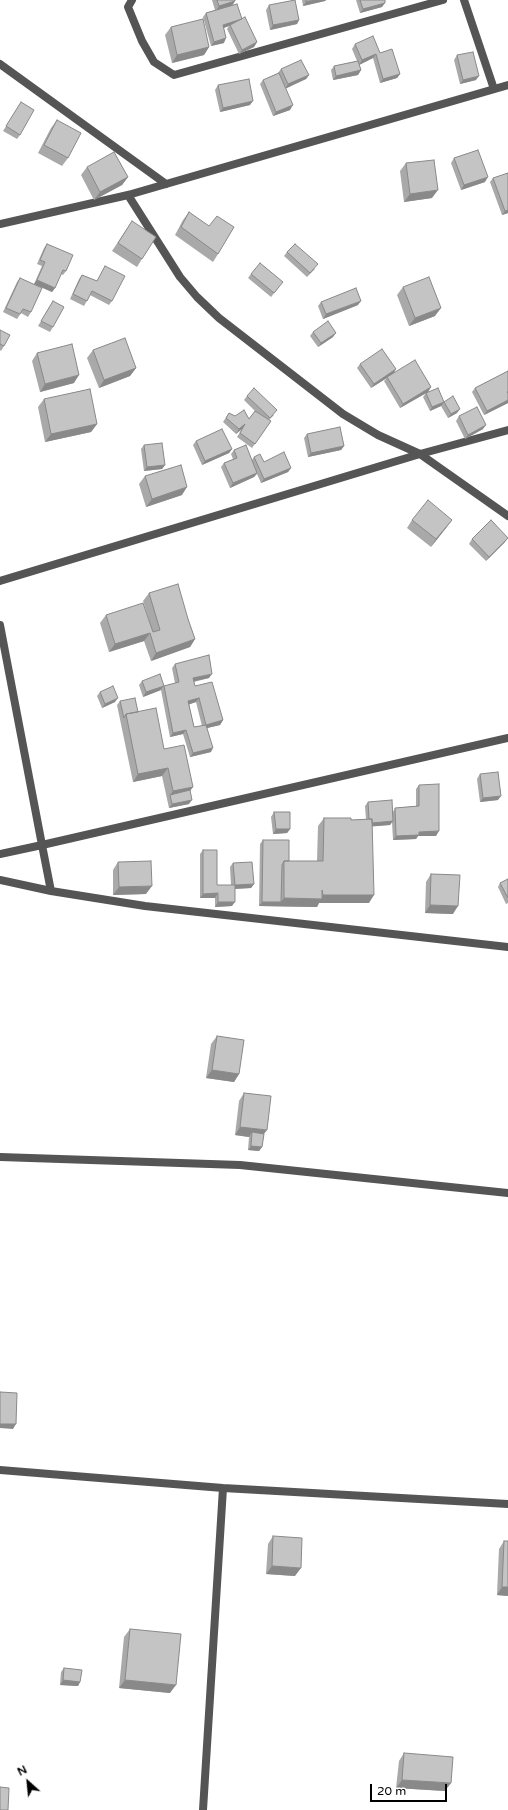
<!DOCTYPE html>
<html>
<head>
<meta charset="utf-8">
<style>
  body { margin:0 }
  #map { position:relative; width:508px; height:1810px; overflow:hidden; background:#fff; font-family:"Varela Round",sans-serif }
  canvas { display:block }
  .north { position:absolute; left:8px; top:1762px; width:40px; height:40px; -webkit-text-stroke:3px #fff; paint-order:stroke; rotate:333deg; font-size:11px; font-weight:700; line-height:16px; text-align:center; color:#000 }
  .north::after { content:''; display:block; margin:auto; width:14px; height:18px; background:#000; clip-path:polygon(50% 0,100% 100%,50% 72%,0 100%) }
  .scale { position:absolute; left:370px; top:1784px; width:77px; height:18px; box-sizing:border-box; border:2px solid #000; border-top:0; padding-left:5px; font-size:12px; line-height:14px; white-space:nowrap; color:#000; -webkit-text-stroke:3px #fff; paint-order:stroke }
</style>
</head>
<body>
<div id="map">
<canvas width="508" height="1810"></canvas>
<div class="north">N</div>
<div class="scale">20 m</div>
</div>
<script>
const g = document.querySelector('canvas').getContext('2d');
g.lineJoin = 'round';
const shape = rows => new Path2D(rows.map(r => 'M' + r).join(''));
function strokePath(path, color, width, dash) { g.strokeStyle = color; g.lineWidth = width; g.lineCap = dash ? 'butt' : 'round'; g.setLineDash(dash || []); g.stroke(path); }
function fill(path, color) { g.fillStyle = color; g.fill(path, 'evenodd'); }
strokePath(shape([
  [132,0,128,7,142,41,154,62,174,75,443,0]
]), '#555', 8);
strokePath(shape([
  [464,0,494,89],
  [0,64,166,184],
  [128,195,180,277,197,297,219,318,343,414,378,435,420,454,508,516],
  [0,224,128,195,508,85],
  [0,581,420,454,508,430],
  [0,625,42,845,508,738],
  [0,854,42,845,51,891],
  [0,880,51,891,145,906,508,947],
  [0,1157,240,1165,508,1193],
  [0,1470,223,1488,508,1504],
  [203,1810,223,1488]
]), '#555', 8);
fill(shape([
  [212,0,235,0,235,1,233,5,257,42,254,47,239,54,227,29,229,26,224,28,224,43,211,46,203,17,206,13,215,10],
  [302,0,326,0,325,1,303,6],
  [356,0,385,0,382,7,360,13],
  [269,5,299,20,297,24,270,30,266,10],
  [171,27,209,47,204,55,172,63,165,35],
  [355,44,380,53,400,74,397,78,380,83,373,58,359,65,361,70,358,75,333,80,331,70,334,66,357,61,352,49],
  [457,55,476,80,460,84,454,60],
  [281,69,309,75,306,79,285,88,290,110,273,116,260,84,263,80,278,73],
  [218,85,250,105,220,112,215,90],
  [21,102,20,135,17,139,3,131],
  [57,120,68,158,62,166,38,153,51,128],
  [454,158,485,182,461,190,451,163],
  [406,163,432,198,404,202,400,171],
  [87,167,128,177,122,185,94,200,81,175],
  [493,178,508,213,502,215,490,182],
  [189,212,218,254,213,262,175,235,183,220],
  [132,221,142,259,137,267,112,251],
  [47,244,66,271,63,275,61,274,55,288,52,292,34,284,42,266,37,264,44,248],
  [287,252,315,269,307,277,284,256],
  [105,266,112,301,109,305,90,295,84,306,70,299,79,279,82,275,97,281],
  [251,274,280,286,271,297,248,278],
  [20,278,31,312,28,317,21,313,17,319,3,312,17,282],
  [403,287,435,316,409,326,397,295],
  [53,301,53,327,50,332,38,326],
  [321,302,358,305,323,319,318,306],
  [0,330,4,346,1,351,0,350],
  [313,332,333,337,318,347,310,336],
  [93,350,136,368,130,376,99,388,87,358],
  [37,353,74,383,40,392,32,361],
  [360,364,396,369,393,374,431,387,428,392,400,408,384,381,387,378,371,388,357,368],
  [508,371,508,403,484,415,472,392,475,388],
  [426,393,444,402,441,406,430,411,423,397],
  [247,396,274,415,269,420,271,421,252,448,237,437,242,429,236,434,223,422,229,413,235,416,249,419,255,411,244,400],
  [44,399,97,424,91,432,45,442,38,407],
  [444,402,457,413,448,418,441,406],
  [459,416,483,429,465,439,456,421],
  [307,434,344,446,341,450,308,457,304,438],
  [196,441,232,449,229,453,202,465,193,445],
  [144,445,165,465,162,469,144,471,141,449],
  [234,450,252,460,254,457,264,462,291,468,288,472,261,483,257,474,254,477,230,488,221,467,224,463,233,459,231,454],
  [145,476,182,495,146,507,139,484],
  [412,520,452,520,446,528,431,547,407,528],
  [472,539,505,542,486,561,469,544],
  [149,593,188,619,195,639,190,647,151,661,144,641,109,652,100,623,106,615,149,620,143,601],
  [175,664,209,678,194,682,195,686,223,720,220,725,207,728,211,752,190,757,183,734,170,737,161,690,164,686,175,683,172,668],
  [196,702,202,726,194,727,189,704],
  [142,681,161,690,143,697,139,685],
  [100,692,115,702,102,708,97,696],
  [120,701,138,712,164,749,193,787,190,790,189,804,169,808,162,776,133,782,117,705],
  [480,774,498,800,480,802,477,779],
  [419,785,436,836,418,836,416,839,393,840,392,822,390,825,372,826,369,903,319,903,317,907,259,906,260,844,263,840,289,861,317,861,318,826,324,818,351,820,366,819,365,806,368,802,393,812,395,808,416,806,416,789],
  [274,812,290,829,287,833,273,834,271,817],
  [203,850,217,885,231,885,230,867,233,863,254,884,251,888,235,889,232,906,215,907,215,898,200,898,200,854],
  [118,862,146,894,113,895,113,870],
  [431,874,453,914,425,913,426,882],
  [508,879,508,903,506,904,498,887,500,883],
  [217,1036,239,1074,234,1082,206,1078,211,1044],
  [244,1093,264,1134,262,1147,259,1151,248,1150,249,1137,235,1135,239,1101],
  [273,1536,295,1576,266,1574,268,1544],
  [504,1541,508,1541,508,1596,497,1595,499,1549],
  [130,1629,170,1693,119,1688,124,1637],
  [64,1668,80,1682,78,1686,60,1685,61,1672],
  [404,1753,445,1791,396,1788,399,1761]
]), '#a9a9a9');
fill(shape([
  [315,0,326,0,325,1,303,6,306,2],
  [235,1,232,5,216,11,219,6],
  [385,3,382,7,360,13,363,9],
  [242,19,230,25,229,26,220,29,223,25],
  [299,20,297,24,270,30,273,25],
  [226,38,224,43,211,46,214,42],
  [257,42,254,47,239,54,242,50],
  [209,47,204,55,172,63,177,55],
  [376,54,373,58,359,65,362,60],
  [361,70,358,75,333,80,336,76],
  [400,74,397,78,380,83,383,79],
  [309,75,306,79,285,89,288,84],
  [479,76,476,80,460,84,463,80],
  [253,101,250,105,220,112,223,108],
  [293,105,290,110,273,116,276,112],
  [128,177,122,185,94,200,100,192],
  [488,177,485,182,461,190,464,185],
  [438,190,432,198,404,202,410,194],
  [508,210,508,213,502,215,505,211],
  [37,280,55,288,52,292,34,284],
  [361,301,358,305,323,319,326,314],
  [441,308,435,316,409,326,415,318],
  [336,333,333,337,318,347,321,343],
  [136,368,130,376,99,388,104,380],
  [396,369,393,374,371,388,374,384],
  [79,375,74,383,40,392,45,384],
  [431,387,428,392,400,408,403,404],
  [508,400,508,403,484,415,487,411],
  [444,402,441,406,430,411,432,407],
  [460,409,457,413,448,418,451,414],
  [97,424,91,432,45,442,51,434],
  [245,424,242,429,236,434,239,429],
  [486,425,483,429,465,439,468,435],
  [344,446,341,450,308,457,311,453],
  [232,449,229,453,202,465,205,461],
  [165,465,162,469,144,471,147,467],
  [291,468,288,472,261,483,264,479],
  [257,473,254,477,230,488,233,483],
  [187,487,182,495,146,507,152,499],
  [452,520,446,528,431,547,436,539],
  [508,538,505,542,486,561,489,557],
  [150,633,144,641,109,652,115,644],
  [195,639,190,647,151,661,156,653],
  [212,674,209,678,190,682,193,678],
  [164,686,161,690,143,697,146,692],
  [118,698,115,702,102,708,105,704],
  [199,698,196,702,185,706,188,701],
  [223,720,220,725,203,729,206,725],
  [186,730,183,734,170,737,173,733],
  [213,748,211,752,190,757,193,753],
  [168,768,162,776,133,782,138,774],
  [193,787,187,795,170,795,173,791],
  [501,796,498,800,480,802,483,798],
  [192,800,189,804,169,808,172,804],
  [393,821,390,825,366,827,369,823],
  [276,829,290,829,287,833,273,834],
  [439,831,436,836,418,836,416,839,393,840,396,836,419,832],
  [254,884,251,888,232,889,235,885],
  [152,886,146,894,113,895,119,887],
  [218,893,215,898,200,898,203,894],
  [323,895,374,895,369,903,319,903,317,907,259,906,262,902,281,902,284,898,321,899],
  [218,902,235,902,232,906,215,907],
  [430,905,458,906,453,914,425,913],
  [212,1070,239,1074,234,1082,206,1078],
  [240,1127,267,1130,261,1138,252,1132,249,1137,235,1135],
  [251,1146,262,1147,259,1151,248,1150],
  [0,1424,16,1424,13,1429,0,1428],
  [272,1566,301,1568,295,1576,266,1574],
  [502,1587,508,1587,508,1596,497,1595],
  [63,1680,80,1682,78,1686,60,1685],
  [125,1680,176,1685,170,1693,119,1688],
  [402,1780,451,1783,445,1791,396,1788]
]), '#898989');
const building = shape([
  [217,0,235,0,235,1,219,6,217,0],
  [295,0,299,20,273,25,269,5,295,0],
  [306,0,315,0,306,2,306,0],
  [360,0,385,0,385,3,363,9,360,0],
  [237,4,242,19,223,25,226,38,214,42,206,13,237,4],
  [245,17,257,42,242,50,230,25,245,17],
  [203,19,209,47,177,55,171,27,203,19],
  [373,36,380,53,392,49,400,74,383,79,376,54,362,60,355,44,373,36],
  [473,52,479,76,463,80,457,55,473,52],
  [301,60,309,75,288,84,281,69,301,60],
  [358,61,361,70,336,76,334,66,358,61],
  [279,73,293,105,276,112,263,80,279,73],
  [249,79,253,101,223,108,218,85,249,79],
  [21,102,34,110,20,135,6,126,21,102],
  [57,120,81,133,68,158,44,145,57,120],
  [478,150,488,177,464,185,454,158,478,150],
  [114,152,128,177,100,192,87,167,114,152],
  [434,160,438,190,410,194,406,163,434,160],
  [508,173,508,210,505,211,493,178,508,173],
  [189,212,209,226,217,216,234,227,218,254,181,227,189,212],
  [132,221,156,237,142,259,118,243,132,221],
  [47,244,73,255,66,271,63,270,55,288,37,280,45,262,40,260,47,244],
  [295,244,318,264,310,273,287,252,295,244],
  [260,263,283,282,274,293,251,274,260,263],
  [105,266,125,276,112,301,92,291,87,301,73,294,82,275,97,281,105,266],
  [429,277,441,308,415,318,403,287,429,277],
  [20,278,42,288,31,312,23,309,20,314,6,308,20,278],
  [356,288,361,301,326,314,321,302,356,288],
  [53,301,64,307,53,327,41,321,53,301],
  [328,321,336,333,321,343,313,332,328,321],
  [0,330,10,335,4,346,0,344,0,330],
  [125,338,136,368,104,380,93,350,125,338],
  [72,344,79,375,45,384,37,353,72,344],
  [382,349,396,369,374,384,360,364,382,349],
  [415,360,431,387,403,404,387,377,415,360],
  [508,371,508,392,507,392,508,393,508,400,487,411,475,388,508,371],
  [254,388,277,410,270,418,247,396,254,388],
  [438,388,444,402,432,407,426,393,438,388],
  [90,389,97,424,51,434,44,399,90,389],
  [453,396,460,409,451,414,444,402,453,396],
  [477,407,486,425,468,435,459,416,477,407],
  [244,410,249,419,255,411,271,421,255,444,240,433,245,424,239,429,226,418,229,413,235,416,244,410],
  [340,427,344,446,311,453,307,434,340,427],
  [222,429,232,449,205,461,196,441,222,429],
  [162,443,165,465,147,467,144,445,162,443],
  [246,445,257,473,233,483,224,463,237,458,234,450,246,445],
  [284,452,291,468,264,479,254,457,260,454,264,462,284,452],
  [181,465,187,487,152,499,145,476,181,465],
  [428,500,452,520,436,539,412,520,428,500],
  [491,520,508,538,489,557,472,539,491,520],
  [178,584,188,619,195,639,156,653,150,633,115,644,106,615,143,603,153,632,160,630,149,593,178,584],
  [209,655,212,674,193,678,195,686,212,682,223,720,206,725,213,748,193,753,186,730,173,733,164,686,179,682,175,664,209,655],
  [199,698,206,725,194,727,188,701,199,698],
  [160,674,164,686,146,692,142,681,160,674],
  [113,686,118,698,105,704,100,692,113,686],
  [135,698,138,712,126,714,124,718,120,701,135,698],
  [156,708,164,749,184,745,193,787,173,791,168,768,138,774,126,714,156,708],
  [498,772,501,796,483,798,480,774,498,772],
  [439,784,439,831,419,832,419,835,396,836,395,808,419,806,419,785,439,784],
  [190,790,192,800,172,804,170,795,190,790],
  [392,800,393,821,372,823,372,819,369,819,368,802,392,800],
  [274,812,290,812,290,829,276,829,274,812],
  [324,818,351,818,351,820,372,819,374,895,323,895,322,890,322,899,284,898,284,861,323,861,324,818],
  [263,840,289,840,289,861,284,861,282,865,281,902,262,902,263,840],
  [203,850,217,850,217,885,235,885,233,863,252,862,254,884,235,885,235,902,218,902,218,893,203,894,203,850],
  [151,861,152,886,119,887,118,862,151,861],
  [431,874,460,875,458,906,430,905,431,874],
  [508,879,508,898,500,883,508,879],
  [217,1036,244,1040,239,1074,212,1070,217,1036],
  [244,1093,271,1096,267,1130,240,1127,244,1093],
  [252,1132,264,1134,262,1147,251,1146,252,1132],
  [0,1392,17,1393,16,1424,0,1424,0,1392],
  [273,1536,302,1538,301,1568,272,1566,273,1536],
  [504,1541,508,1541,508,1587,502,1587,504,1541],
  [130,1629,181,1634,176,1685,125,1680,130,1629],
  [64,1668,82,1670,80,1682,63,1680,64,1668],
  [404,1753,453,1757,451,1783,402,1780,404,1753],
  [0,1787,9,1788,8,1810,0,1810,0,1787]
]);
fill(building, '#c4c4c4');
strokePath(building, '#898989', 1);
</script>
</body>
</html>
